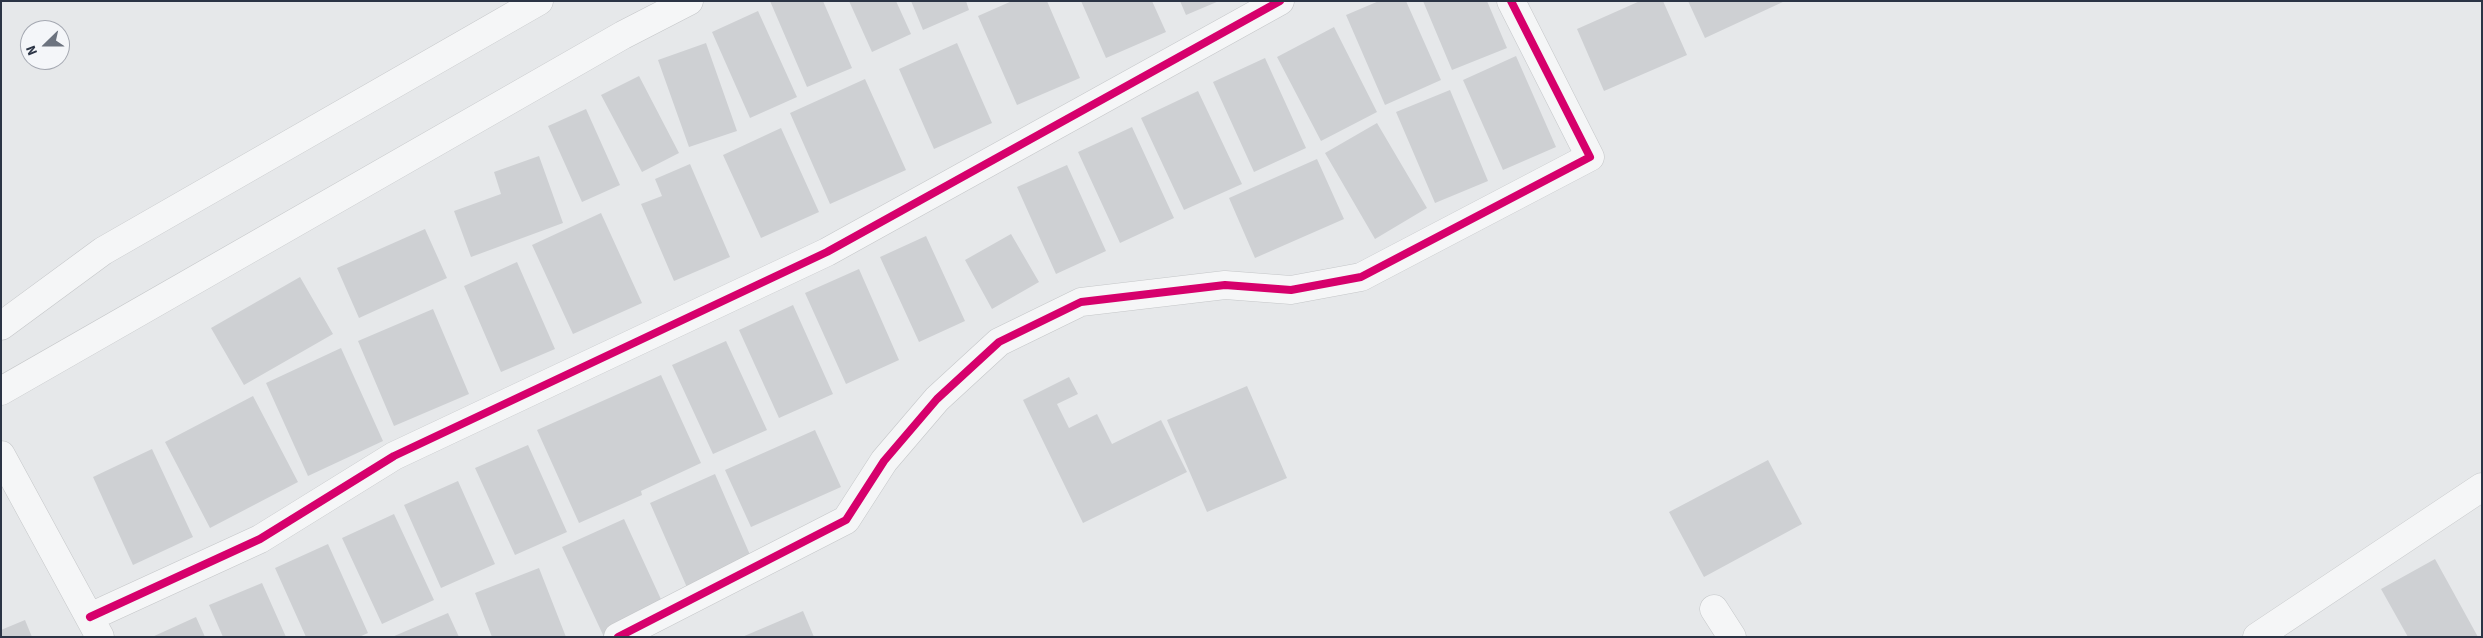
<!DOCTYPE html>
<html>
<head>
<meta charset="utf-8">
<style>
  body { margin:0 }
  #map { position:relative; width:2483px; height:638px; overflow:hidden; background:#e6e8ea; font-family:"Source Sans 3",sans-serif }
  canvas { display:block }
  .frame { position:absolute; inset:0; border:2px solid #2b3445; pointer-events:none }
  .north { position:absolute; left:20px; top:20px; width:50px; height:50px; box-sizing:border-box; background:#f4f6f9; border:1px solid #a4a8b1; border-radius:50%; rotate:248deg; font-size:14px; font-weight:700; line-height:20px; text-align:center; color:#2b3445 }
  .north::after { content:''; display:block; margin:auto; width:18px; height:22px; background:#6c737f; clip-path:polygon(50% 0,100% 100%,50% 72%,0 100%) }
</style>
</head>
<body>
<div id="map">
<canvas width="2483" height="638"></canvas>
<div class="frame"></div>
<div class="north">N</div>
</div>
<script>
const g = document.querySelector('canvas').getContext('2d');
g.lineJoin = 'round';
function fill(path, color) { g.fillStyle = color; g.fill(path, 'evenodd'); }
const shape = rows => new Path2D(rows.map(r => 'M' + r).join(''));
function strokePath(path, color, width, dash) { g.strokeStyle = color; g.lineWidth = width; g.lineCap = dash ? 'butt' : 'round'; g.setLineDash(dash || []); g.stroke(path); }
fill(shape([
  [770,1,823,1,852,68,807,87],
  [849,1,896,1,911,34,872,52],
  [911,1,966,1,969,10,923,30],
  [1012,1,1047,1,1080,78,1017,105,978,16],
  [1081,1,1152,1,1166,32,1106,58],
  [1180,1,1219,1,1186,15],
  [1379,1,1406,1,1441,80,1385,105,1346,15],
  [1423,1,1487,1,1507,48,1452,70],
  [1640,1,1663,1,1687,55,1604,91,1577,29],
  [1688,1,1785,1,1705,38],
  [758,11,797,97,750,118,712,32],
  [1334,27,1377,112,1321,141,1277,57],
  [706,43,737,131,689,147,658,60],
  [957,43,992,123,934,149,899,69],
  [1516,56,1556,147,1503,170,1463,80],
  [1265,58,1306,148,1254,172,1213,82],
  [639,76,679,153,642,172,601,95],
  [865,79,906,170,830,204,790,113],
  [1450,90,1488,181,1435,203,1396,112],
  [1198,91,1242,184,1184,210,1141,118],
  [586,109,620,185,582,202,548,126],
  [1377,123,1427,208,1375,239,1325,153],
  [1132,127,1174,218,1120,243,1078,152],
  [781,128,819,212,761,238,723,155],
  [539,156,563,223,471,257,454,211,501,194,494,172],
  [1317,159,1344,219,1255,258,1229,198],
  [690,164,730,257,674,281,641,204,662,196,655,179],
  [1067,165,1106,251,1056,274,1017,187],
  [601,213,642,303,573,334,532,245],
  [425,229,447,278,359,318,337,268],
  [1011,234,1039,282,992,309,965,260],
  [926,236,965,321,919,342,880,257],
  [517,262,555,349,501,372,464,286],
  [859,269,899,360,846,384,805,293],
  [300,277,333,334,244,385,211,328],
  [793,305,833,394,779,418,739,330],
  [433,309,469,394,394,426,358,341],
  [726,341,767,430,713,454,672,365],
  [341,348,383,441,308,476,266,383],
  [661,375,701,463,641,491,642,495,579,523,537,430],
  [1069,377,1078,394,1057,404,1069,428,1097,414,1112,444,1161,420,1187,472,1083,523,1023,400],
  [1247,386,1287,478,1207,512,1167,420],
  [253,396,298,482,210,528,165,442],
  [815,430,841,487,751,527,725,470],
  [528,445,567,532,515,555,475,468],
  [152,449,193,537,133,565,93,477],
  [1768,460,1802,524,1704,577,1669,512],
  [715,474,754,564,689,592,650,503],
  [458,481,495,564,441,588,404,505],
  [394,514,434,600,382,624,342,538],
  [624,519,665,608,604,637,562,547],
  [328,544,368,633,359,637,306,637,275,568],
  [2435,559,2478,637,2408,637,2381,589],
  [539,568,566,637,492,637,475,593],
  [262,583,286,637,223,637,209,605],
  [803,611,814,637,742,637],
  [448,613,459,637,392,637],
  [196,617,205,637,152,637],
  [25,620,32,637,1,637,1,630]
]), '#ced0d3');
const minor = shape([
  [1,326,103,251,539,1],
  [1,391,623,35,689,1],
  [1,455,100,637],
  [1714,609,1732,637],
  [90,617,260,539,394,456,827,252,1280,1],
  [618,637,846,520,884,461,937,399,999,342,1081,302,1225,285,1291,290,1361,277,1590,157,1511,1],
  [2257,637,2482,487]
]);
strokePath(minor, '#c4c6c8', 29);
strokePath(minor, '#f5f6f7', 28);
strokePath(shape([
  [90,617,260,539,394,456,827,252,1280,1],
  [618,637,846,520,884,461,937,399,999,342,1081,302,1225,285,1291,290,1361,277,1590,157,1511,1]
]), '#d6006c', 8);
</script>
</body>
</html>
